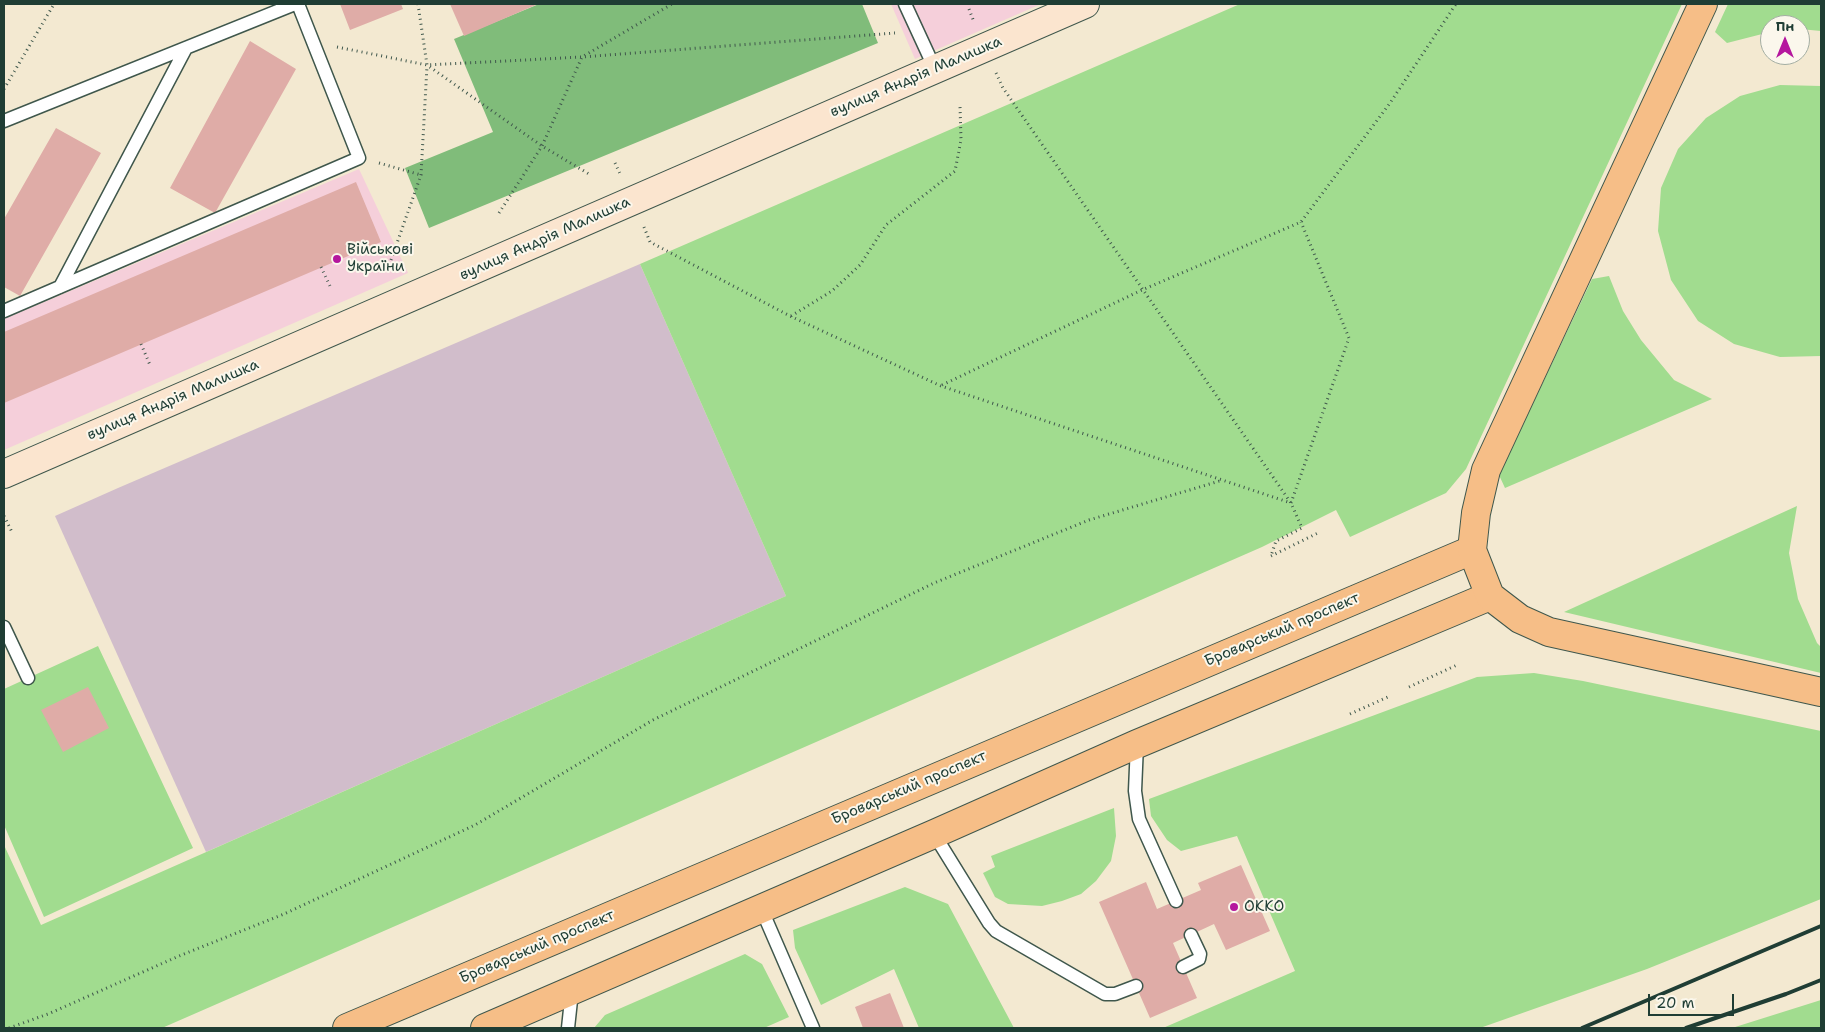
<!DOCTYPE html>
<html>
<head>
<meta charset="utf-8">
<style>
  body { margin:0 }
  #map { position:relative; width:1825px; height:1032px; overflow:hidden; background:#f3e9d1; font-family:"Shantell Sans",sans-serif }
  canvas { display:block }
  .frame { position:absolute; inset:0; border:5px solid #1f3d34; pointer-events:none }
  .north { position:absolute; left:1760px; top:15px; width:50px; height:50px; box-sizing:border-box; background:#fbf7ec; border:1px solid #a3ada2; border-radius:50%; rotate:0deg; font-size:14px; font-weight:700; line-height:20px; text-align:center; color:#1f3d34 }
  .north::after { content:''; display:block; margin:auto; width:18px; height:22px; background:#b5179e; clip-path:polygon(50% 0,100% 100%,50% 72%,0 100%) }
  .scale { position:absolute; left:1648px; top:994px; width:86px; height:22px; box-sizing:border-box; border:2px solid #1f3d34; border-top:0; padding-left:6px; font-size:15px; line-height:18px; white-space:nowrap; color:#1f3d34; -webkit-text-stroke:4px #fbf7ec; paint-order:stroke }
</style>
</head>
<body>
<div id="map">
<canvas width="1825" height="1032"></canvas>
<div class="frame"></div>
<div class="north">Пн</div>
<div class="scale">20 m</div>
</div>
<script>
const g = document.querySelector('canvas').getContext('2d');
g.lineJoin = 'round';
function fill(path, color) { g.fillStyle = color; g.fill(path, 'evenodd'); }
const shape = rows => new Path2D(rows.map(r => 'M' + r).join(''));
function strokePath(path, color, width, dash) { g.strokeStyle = color; g.lineWidth = width; g.lineCap = dash ? 'butt' : 'round'; g.setLineDash(dash || []); g.stroke(path); }
function drawText(font, color, halo, rows, align = 'center') {
  g.font = font + ' "Shantell Sans",sans-serif'; g.lineWidth = 4; g.setLineDash([]); g.textBaseline = 'middle'; g.strokeStyle = halo; g.fillStyle = color; for (const [text, x, y, turn = 0] of rows) {
    g.save(); g.translate(x, y); g.rotate((+turn || 0) * Math.PI / 180); g.textAlign = isNaN(turn) ? turn : align; if (halo) g.strokeText(text, 0, 0); g.fillText(text, 0, 0); g.restore();
  }
}
fill(shape([
  [891,4,1041,4,915,59],
  [359,169,408,273,4,450,4,319]
]), '#f5cfda');
fill(shape([
  [640,264,786,596,206,852,55,516,118,488]
]), '#d1bdcb');
fill(shape([
  [1240,4,1682,4,1466,469,1446,493,1350,537,1336,510,1262,547,162,1028,4,1028,4,845,41,925,786,596,640,264],
  [1728,4,1821,4,1821,31,1800,29,1800,25,1770,25,1770,32,1727,43,1715,32],
  [1780,85,1821,86,1821,356,1780,357,1734,344,1698,321,1671,280,1658,231,1661,188,1678,149,1706,118,1740,96],
  [1609,276,1623,311,1641,340,1674,380,1712,399,1505,488,1499,475,1592,279],
  [1797,506,1789,553,1798,599,1817,643,1821,647,1821,673,1564,612],
  [98,646,193,848,44,917,4,825,4,689],
  [1534,673,1583,681,1821,731,1821,899,1647,969,1480,1028,1163,1028,1295,971,1237,836,1181,851,1167,840,1151,816,1149,799,1477,677],
  [1114,808,1116,836,1111,861,1096,881,1081,894,1062,901,1042,906,1008,904,995,897,983,873,995,867,991,856],
  [905,887,948,904,1014,1028,919,1028,894,969,821,1005,795,948,793,930],
  [745,954,762,964,789,1017,764,1028,594,1028,605,1015],
  [1821,1000,1821,1028,1732,1028]
]), '#a1dc8f');
fill(shape([
  [539,4,862,4,878,43,429,228,405,168,493,132,454,39]
]), '#80bc7a');
fill(shape([
  [340,4,401,4,403,9,350,30],
  [450,4,538,4,464,36],
  [250,41,296,69,215,213,170,188],
  [56,128,101,153,20,296,4,287,4,219],
  [356,182,381,242,4,403,4,332],
  [88,687,109,728,63,752,41,710],
  [1241,865,1270,931,1226,950,1214,924,1173,943,1197,998,1150,1018,1099,902,1146,882,1157,909,1201,890,1198,883],
  [890,993,904,1028,863,1028,855,1007]
]), '#dfaca7');
const lane = shape([
  [905,4,935,69],
  [4,121,295,4],
  [60,287,186,48],
  [4,311,359,158,298,4],
  [4,627,28,678],
  [1137,744,1135,791,1139,819,1176,901],
  [934,834,989,923,996,931,1105,994,1115,994,1136,986],
  [761,908,813,1028],
  [1183,967,1199,959,1200,954,1191,935],
  [568,1028,572,991]
]);
const secondary = shape([
  [4,474,1085,4]
]);
const primary = shape([
  [347,1028,1472,550],
  [485,1028,934,834,1137,744,1490,596]
]);
const highway = shape([
  [1703,4,1486,470,1476,513,1472,550,1490,596,1520,619,1549,632,1821,692]
]);
strokePath(lane, '#3f574c', 15);
strokePath(secondary, '#3f574c', 30);
strokePath(primary, '#3f574c', 30);
strokePath(highway, '#3f574c', 30);
strokePath(shape([
  [418,4,427,65,542,146,589,174],
  [969,9,974,22],
  [337,47,427,65,582,57,895,33],
  [996,73,1003,88,1291,503,1302,528,1276,541,1271,556],
  [4,89,54,4],
  [379,163,421,175],
  [615,163,621,176],
  [499,213,542,146,582,57,672,4],
  [644,227,650,242,790,316,941,386,1291,503,1349,338,1301,222],
  [391,260,421,175,427,66],
  [321,267,330,286],
  [791,316,832,291,860,265,886,225,955,171,961,140,960,106],
  [141,344,150,365],
  [942,385,1142,290,1301,222,1390,103,1456,4],
  [4,516,12,532],
  [1271,556,1320,532],
  [1409,687,1457,665],
  [1350,714,1390,696],
  [9,1028,48,1014,179,956,284,914,475,825,653,720,934,583,1089,520,1223,480]
]), '#3f574c', 3, [1, 4]);
strokePath(lane, '#fff', 12);
strokePath(secondary, '#fbe5cf', 28);
strokePath(primary, '#f6be87', 28);
strokePath(highway, '#f6be87', 28);
strokePath(shape([
  [1582,1028,1821,926],
  [1686,1028,1786,994,1821,980]
]), '#1f3d34', 4);
for (const [x, y, r, color] of [
  [337,259,5,"#b5179e"],
  [1234,907,5,"#b5179e"]
]) { const dot = new Path2D(); dot.arc(x, y, r, 0, 2 * Math.PI); g.fillStyle = color; g.fill(dot); strokePath(dot, '#fbf7ec', 2); }
drawText('15px', '#1f3d34', '#fbf7ec', [
  ["вулиця Андрія Малишка",916,77,-23],
  ["вулиця Андрія Малишка",545,239,-24],
  ["вулиця Андрія Малишка",173,400,-23],
  ["Броварський проспект",1282,630,-23],
  ["Броварський проспект",909,788,-23],
  ["Броварський проспект",537,947,-23]
]);
drawText('15px', '#1f3d34', '#fbf7ec', [
  ["Військові",347,250],
  ["України",347,267],
  ["ОККО",1244,907]
], 'left');
</script>
</body>
</html>
